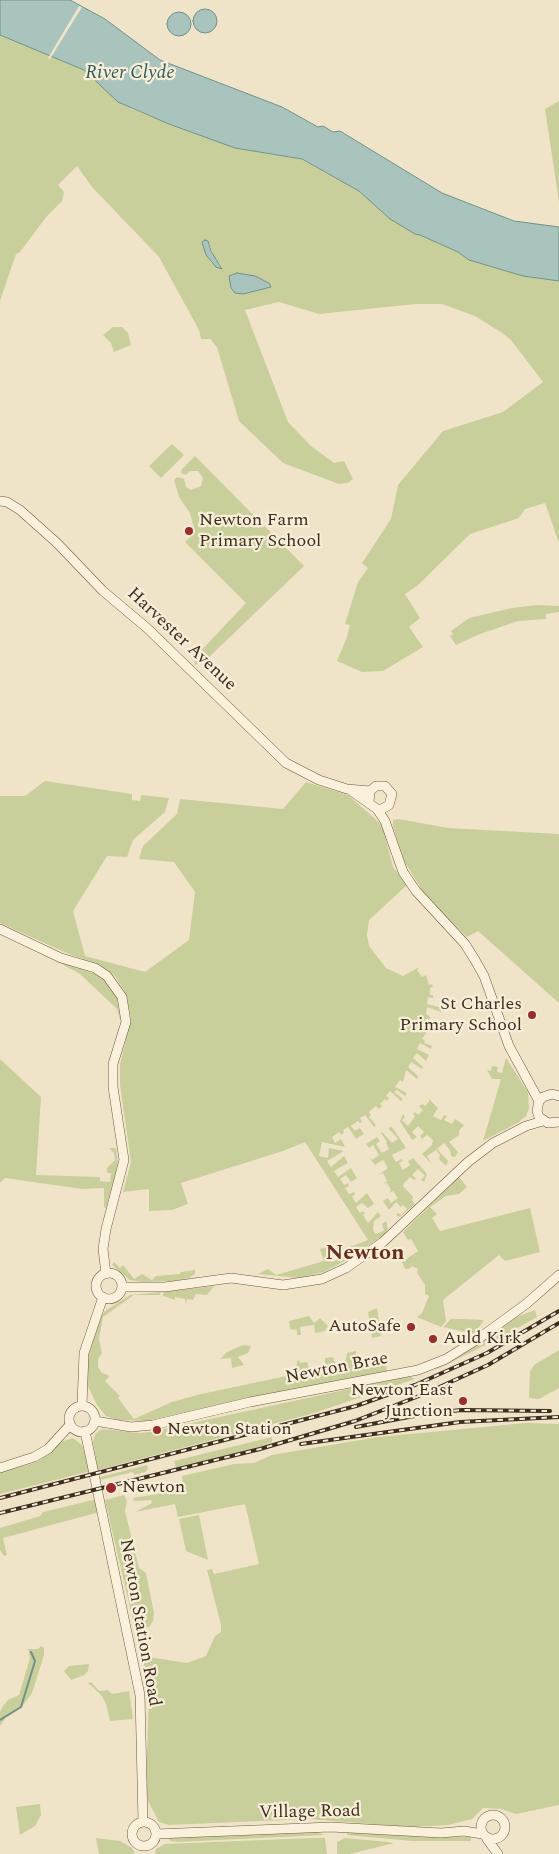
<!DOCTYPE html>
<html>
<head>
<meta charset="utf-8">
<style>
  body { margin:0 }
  canvas { display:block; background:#f0e4c8 }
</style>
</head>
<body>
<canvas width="559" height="1854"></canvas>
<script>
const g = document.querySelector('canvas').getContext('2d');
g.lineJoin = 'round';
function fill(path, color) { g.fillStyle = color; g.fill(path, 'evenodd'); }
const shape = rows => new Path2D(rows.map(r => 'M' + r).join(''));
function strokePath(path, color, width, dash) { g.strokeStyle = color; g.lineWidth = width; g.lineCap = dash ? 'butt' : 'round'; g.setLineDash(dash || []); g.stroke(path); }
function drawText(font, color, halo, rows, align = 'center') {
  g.font = font + ' Spectral,serif'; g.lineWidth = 4.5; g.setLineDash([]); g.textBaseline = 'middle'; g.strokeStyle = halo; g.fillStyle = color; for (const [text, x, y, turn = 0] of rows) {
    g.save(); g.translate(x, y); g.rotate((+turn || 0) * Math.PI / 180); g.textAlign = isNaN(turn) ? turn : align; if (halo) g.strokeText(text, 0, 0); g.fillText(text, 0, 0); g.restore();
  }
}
fill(shape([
  [0,35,84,70,132,109,169,124,235,148,301,159,359,191,390,219,415,234,420,235,458,252,469,260,523,276,559,281,559,543,545,503,525,509,519,518,470,534,417,586,405,594,420,618,409,627,423,647,383,671,362,672,337,661,347,637,350,625,345,624,358,582,368,568,362,563,391,519,398,485,443,431,503,412,543,382,511,340,502,333,475,316,442,304,416,304,319,314,279,302,245,310,288,422,311,446,334,463,344,461,353,479,348,483,339,484,283,463,239,421,217,347,210,339,201,339,199,330,159,257,92,187,77,166,58,185,64,192,62,201,47,216,20,252,16,254,0,301],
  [203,241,208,241,214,256,222,267,216,267,210,261],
  [559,101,559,202,545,109],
  [113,327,122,327,128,333,131,345,114,352,111,343,103,335],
  [172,444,184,455,161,478,149,466],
  [195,456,304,566,205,661,195,665,194,658,246,603,185,542,195,532,190,513,179,497,174,480,177,477,184,479,186,487,191,490,201,486,203,478,198,471,190,471,186,475,181,473,182,469],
  [537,605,559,606,559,612,546,614,546,619,518,621,480,634,456,645,450,636,453,634,451,631,469,618,512,608],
  [45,781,132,794,132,800,140,801,141,795,169,798,165,812,133,840,127,857,107,856,73,911,85,956,145,972,189,940,195,892,174,862,139,859,143,846,177,814,180,799,283,809,306,782,348,795,382,825,393,867,407,885,369,920,367,935,369,946,386,968,403,976,419,967,417,970,422,977,426,975,429,985,432,984,433,987,430,988,430,995,433,995,433,998,428,997,427,1004,442,1008,441,1012,427,1007,426,1014,430,1017,430,1019,425,1019,423,1028,428,1030,422,1039,425,1040,424,1043,432,1046,431,1049,420,1043,417,1049,429,1055,426,1061,417,1053,413,1058,423,1067,422,1069,411,1062,408,1067,418,1076,417,1079,406,1070,403,1082,400,1080,395,1087,407,1093,405,1096,397,1090,394,1092,403,1099,401,1101,390,1091,386,1096,389,1098,387,1101,385,1099,380,1104,382,1106,379,1109,376,1106,369,1112,371,1115,369,1117,376,1125,374,1127,365,1115,360,1118,362,1122,360,1123,358,1121,351,1126,355,1131,360,1128,364,1134,356,1139,348,1127,343,1130,344,1133,341,1135,339,1132,332,1137,335,1143,341,1139,345,1147,322,1142,319,1156,328,1158,329,1148,344,1151,327,1161,331,1167,344,1156,348,1163,334,1171,338,1177,351,1168,357,1178,351,1182,346,1175,340,1179,344,1185,348,1183,349,1186,345,1188,349,1194,354,1192,355,1194,352,1197,356,1203,367,1193,374,1204,368,1208,362,1203,356,1207,360,1213,363,1211,365,1213,363,1215,368,1223,378,1212,381,1216,374,1221,373,1229,375,1234,381,1232,384,1230,382,1224,386,1221,388,1229,384,1235,348,1259,324,1272,299,1278,258,1274,268,1269,276,1275,324,1261,320,1249,326,1247,331,1262,345,1257,342,1250,368,1240,305,1142,283,1151,181,1183,188,1204,172,1210,149,1211,149,1189,123,1192,131,1162,120,1085,120,1064,131,1019,125,992,115,976,100,965,69,954,0,923,0,796,25,796],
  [399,819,448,828,559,834,559,1003,478,931,467,937,427,898,404,861,393,826,393,820],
  [56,961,96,974,105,981,117,998,121,1023,117,1009,80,974],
  [506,1058,528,1092,529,1108,526,1116,519,1122,483,1141,501,1079,492,1079,487,1070,491,1071,492,1066,498,1067,497,1072,502,1073],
  [0,1059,41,1097,36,1175,100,1177,100,1181,110,1182,111,1173,107,1173,107,1168,115,1160,114,1153,109,1148,116,1148,118,1165,106,1208,104,1207,104,1188,82,1189,5,1178,0,1183],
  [429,1099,438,1108,433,1116,441,1120,444,1115,447,1116,444,1120,452,1124,455,1119,464,1125,459,1131,459,1135,449,1142,458,1152,455,1157,451,1156,450,1150,444,1143,437,1149,448,1161,446,1166,439,1159,440,1155,436,1150,427,1156,432,1164,422,1154,432,1145,433,1140,427,1135,422,1139,420,1136,424,1132,418,1126,412,1132,417,1137,412,1140,400,1121,403,1114,405,1117,402,1120,408,1126,415,1117,413,1114,415,1112,418,1115,423,1110,419,1106,422,1104,425,1106,429,1102],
  [392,1127,406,1148,392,1155,396,1162,401,1159,403,1161,399,1163,403,1170,410,1165,408,1161,413,1158,427,1174,424,1182,421,1180,425,1176,418,1169,412,1175,416,1178,414,1180,410,1177,404,1183,403,1186,413,1197,412,1200,415,1204,400,1217,396,1215,398,1213,401,1215,407,1209,403,1205,401,1207,396,1202,389,1210,383,1201,388,1198,391,1203,398,1198,393,1191,389,1193,391,1190,387,1183,383,1184,387,1181,383,1173,377,1176,388,1168,383,1160,375,1165,368,1156,372,1160,379,1155,373,1145,369,1148,366,1144,377,1137,380,1141,376,1144,382,1153,389,1149,386,1143,387,1142,381,1133,382,1132,392,1143,398,1139,388,1128],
  [459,1177,467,1187,459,1194,446,1196,430,1207,437,1214,432,1218,440,1231,530,1208,540,1252,505,1261,499,1255,443,1300,446,1321,441,1327,417,1317,422,1313,429,1296,425,1294,425,1285,417,1273,418,1269,412,1266,409,1269,405,1269,402,1262,418,1251,411,1239,408,1240,403,1232],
  [114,1262,120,1268,123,1265,134,1279,142,1274,152,1280,156,1276,180,1274,181,1272,195,1270,195,1274,189,1278,174,1281,143,1282,130,1280,112,1265],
  [214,1286,207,1295,196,1294,193,1300,187,1299,186,1305,185,1299,175,1297,175,1300,163,1296,163,1292],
  [161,1292,160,1295,134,1295,103,1317,99,1339,102,1353,98,1359,98,1367,102,1373,110,1376,105,1381,120,1396,118,1398,134,1419,172,1402,201,1394,296,1374,297,1361,299,1360,300,1363,307,1362,310,1371,325,1368,325,1358,333,1357,336,1365,345,1363,347,1353,356,1351,356,1361,384,1355,387,1371,240,1400,146,1421,118,1420,106,1416,97,1405,86,1382,89,1353,99,1319,105,1311,130,1295],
  [377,1308,381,1336,372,1338,368,1312],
  [535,1310,537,1317,504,1336,437,1369,438,1365,514,1318],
  [309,1316,314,1323,320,1318,328,1326,325,1331,315,1333,314,1325,300,1327,301,1335,297,1335,297,1330,290,1329,289,1321],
  [451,1319,463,1319,484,1320,474,1334,443,1327],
  [243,1345,251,1346,248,1353,238,1357,244,1365,232,1368,231,1358,220,1359,227,1352],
  [559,1350,559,1388,539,1399,529,1398,530,1372,534,1365],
  [409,1376,415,1379,311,1414,98,1470,93,1442,95,1434,102,1429,139,1433,150,1432],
  [526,1423,559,1424,559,1805,516,1814,501,1809,483,1808,472,1819,448,1825,410,1827,308,1819,169,1825,159,1822,148,1801,146,1785,149,1692,142,1656,187,1663,206,1656,215,1636,221,1632,221,1625,207,1570,212,1569,214,1574,259,1564,245,1504,178,1517,175,1504,135,1512,152,1503,151,1500,134,1501,133,1498,164,1493,165,1489,169,1489,171,1491,177,1489,182,1484,183,1485,182,1476,234,1464,254,1463,272,1455,378,1437],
  [272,1437,272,1442,257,1448,176,1468,174,1461],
  [73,1438,82,1445,91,1471,0,1494,0,1472,31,1464,40,1460,63,1441],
  [147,1465,148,1469,145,1472,134,1475,133,1472,100,1480,100,1477],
  [124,1495,127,1501,125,1511,139,1568,146,1573,154,1613,153,1621,149,1627,135,1629,105,1500],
  [97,1499,100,1512,3,1538,7,1555,4,1556,0,1550,0,1528,40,1516,43,1512],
  [199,1515,208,1560,186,1551,179,1519],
  [41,1646,44,1648,44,1655,32,1693,21,1708,7,1716,0,1726,0,1712,3,1706,8,1700,19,1695,30,1658,28,1649,38,1649],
  [89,1664,88,1671,84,1675,71,1680,64,1671,69,1666],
  [91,1682,99,1691,108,1690,112,1694,129,1691,133,1719,110,1721,106,1704,102,1696,88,1683],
  [40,1804,41,1815,35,1826,20,1835,16,1807],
  [316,1831,324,1835,178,1842,170,1841,168,1838],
  [347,1831,411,1836,471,1837,471,1841,412,1841,347,1835],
  [96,1838,120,1841,132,1848,135,1854,99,1854],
  [311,1838,325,1838,327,1854,155,1854,156,1849,165,1844],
  [345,1838,388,1842,394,1843,350,1854,337,1854,337,1842]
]), '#c9cf9b');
const water = shape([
  [0,0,70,0,105,19,160,60,282,107,318,127,323,126,333,132,340,131,442,193,514,221,559,227,559,281,523,276,469,260,458,252,420,235,415,234,390,219,359,191,302,159,235,148,169,124,118,102,84,70,0,35,0,0],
  '193 21a12 12 0 1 1 24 0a12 12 0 1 1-24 0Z',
  '167 24a12 12 0 1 1 24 0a12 12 0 1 1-24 0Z',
  [205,240,208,241,211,251,222,269,216,267,206,255,202,242,205,240],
  [237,273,255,276,269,283,271,287,243,294,235,293,231,288,229,276,237,273]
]);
fill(water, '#a9c4bc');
strokePath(water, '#6f938a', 1);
fill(shape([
  [79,6,82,7,50,59,48,58]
]), '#f0e4c8');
strokePath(shape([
  [0,1720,21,1707,35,1661,31,1652]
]), '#6f938a', 2);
const secondary = shape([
  [0,501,7,502,20,510,57,543,103,591,147,628,286,763,319,780,347,789,370,791],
  [350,790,377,809,382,809,389,805,392,794,385,786,376,786,370,791,369,802],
  [377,809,385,821,403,872,416,891,465,944,475,960,484,976,509,1046,539,1101],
  [0,929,61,958,95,968,107,976,122,997,126,1022,113,1064,113,1087,124,1160,106,1229,103,1249,106,1274],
  [559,1096,552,1094,543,1097,539,1101,537,1111,539,1117,548,1123,559,1122],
  '96 1286a13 13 0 1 1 26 0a13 13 0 1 1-26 0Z',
  [122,1287,165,1287,231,1278,283,1285,322,1279,346,1268,383,1242,468,1162,493,1143,526,1126,543,1121],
  [82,1405,84,1353,103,1297],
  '69 1419a13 13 0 1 1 26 0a13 13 0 1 1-26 0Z',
  [95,1421,131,1427,153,1425,250,1402,418,1370,446,1359,478,1339,526,1304,559,1275],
  [85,1431,140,1695,143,1822],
  [0,1468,34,1457,48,1449,70,1425],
  '481 1827a12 12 0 1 1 24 0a12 12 0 1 1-24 0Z',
  '132 1834a12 12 0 1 1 24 0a12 12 0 1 1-24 0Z',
  [156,1834,331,1827,441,1833,464,1831,482,1834],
  [487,1839,498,1854]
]);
strokePath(secondary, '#6f573f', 10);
strokePath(secondary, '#faf1dc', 9);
const rail = shape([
  [356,1427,430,1413,462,1410,550,1411],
  [301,1444,460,1422,559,1417],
  [0,1498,356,1406,415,1385,487,1353,559,1311],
  [0,1513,260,1449,355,1421,424,1394,488,1365,559,1323]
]);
strokePath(rail, '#3d2e20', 4);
strokePath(rail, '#f7eed8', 2, [5.5]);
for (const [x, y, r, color] of [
  [189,531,5,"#9e2a2b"],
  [532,1015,5,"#9e2a2b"],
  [411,1327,5,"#9e2a2b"],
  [433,1339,5,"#9e2a2b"],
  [463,1401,5,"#9e2a2b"],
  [157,1430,5,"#9e2a2b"],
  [111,1488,6,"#9e2a2b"]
]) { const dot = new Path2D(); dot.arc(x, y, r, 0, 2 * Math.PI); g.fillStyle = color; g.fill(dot); strokePath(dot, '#f7eed8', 2); }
drawText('18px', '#3d2e20', '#f7eed8', [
  ["Newton Farm",199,521],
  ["Primary School",199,542],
  ["St Charles",522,1005,"right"],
  ["Primary School",522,1026,"right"],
  ["AutoSafe",401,1327,"right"],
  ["Auld Kirk",443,1339],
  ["Newton East",453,1391,"right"],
  ["Junction",453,1412,"right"],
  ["Newton Station",167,1430],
  ["Newton",122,1488]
], 'left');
drawText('18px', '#3d2e20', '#f7eed8', [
  ["Harvester Avenue",181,640,43],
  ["Newton Brae",337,1369,-11],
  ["Newton Station Road",139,1623,80],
  ["Village Road",310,1813,-1]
]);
drawText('italic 19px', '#2f5d5a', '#f7eed8', [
  ["River Clyde",130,74]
]);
drawText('bold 22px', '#6b2e1e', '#f7eed8', [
  ["Newton",365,1255]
]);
</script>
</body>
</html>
